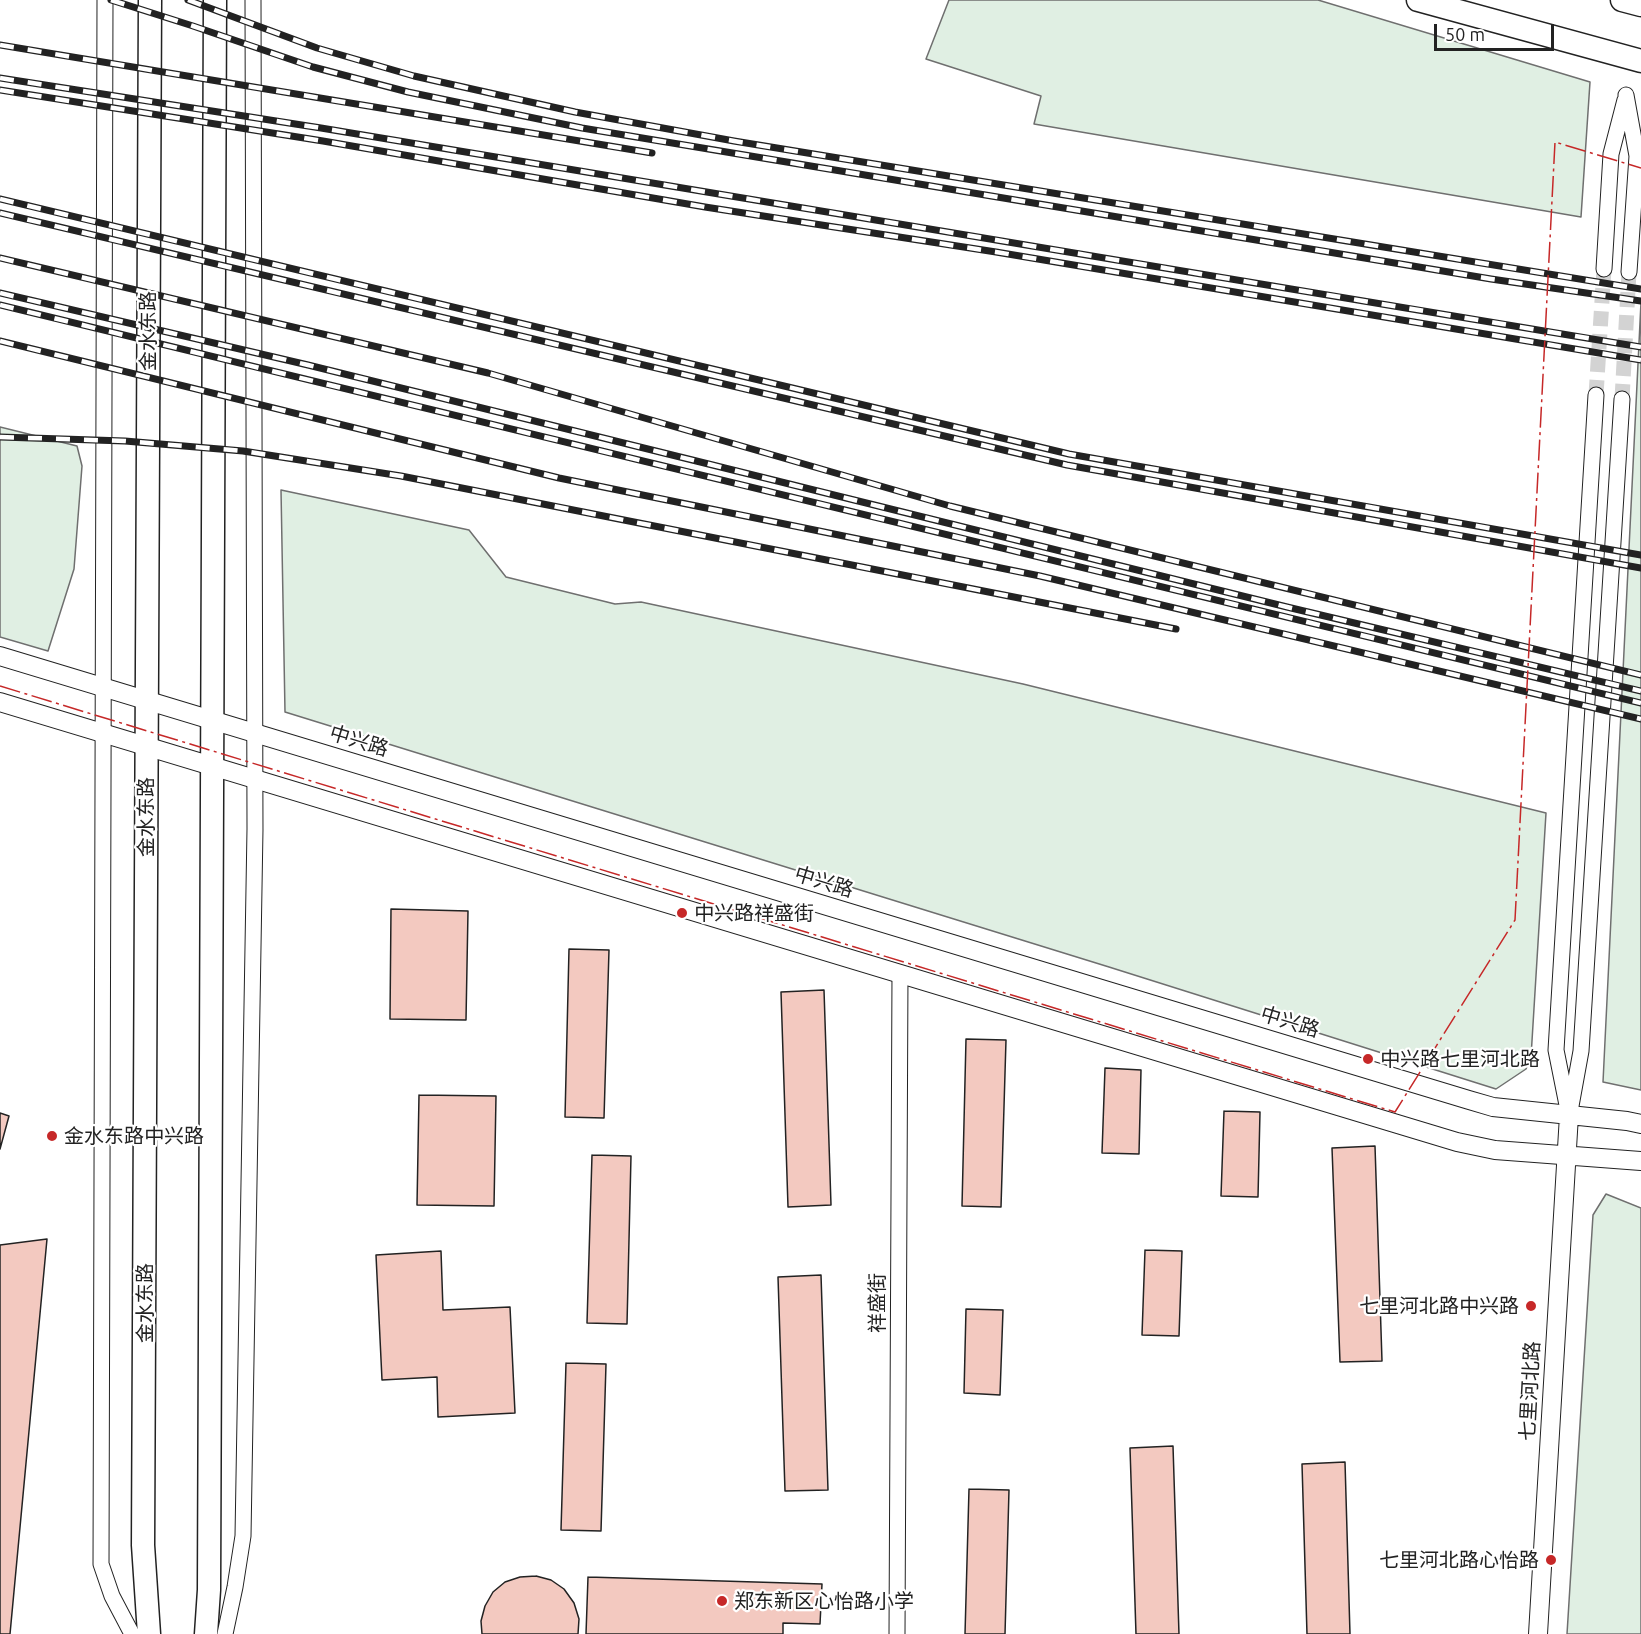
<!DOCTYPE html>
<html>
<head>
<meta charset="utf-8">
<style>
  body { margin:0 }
  #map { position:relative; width:1641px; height:1634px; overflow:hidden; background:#fff; font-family:Ubuntu,sans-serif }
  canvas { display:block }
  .scale { position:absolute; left:1434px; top:24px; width:120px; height:27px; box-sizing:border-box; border:3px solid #222; border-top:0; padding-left:8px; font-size:18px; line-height:21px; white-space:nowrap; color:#222; -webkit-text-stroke:4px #fff; paint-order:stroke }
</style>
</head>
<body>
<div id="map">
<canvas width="1641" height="1634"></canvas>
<div class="scale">50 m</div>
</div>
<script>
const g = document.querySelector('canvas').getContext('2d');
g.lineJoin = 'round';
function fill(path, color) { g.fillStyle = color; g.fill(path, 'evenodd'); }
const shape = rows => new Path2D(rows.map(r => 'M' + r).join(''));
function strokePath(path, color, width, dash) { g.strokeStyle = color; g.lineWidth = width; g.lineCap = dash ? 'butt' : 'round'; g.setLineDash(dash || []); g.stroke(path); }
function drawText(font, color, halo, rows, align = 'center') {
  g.font = font + ' Ubuntu,"Noto Sans SC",sans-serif'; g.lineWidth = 4.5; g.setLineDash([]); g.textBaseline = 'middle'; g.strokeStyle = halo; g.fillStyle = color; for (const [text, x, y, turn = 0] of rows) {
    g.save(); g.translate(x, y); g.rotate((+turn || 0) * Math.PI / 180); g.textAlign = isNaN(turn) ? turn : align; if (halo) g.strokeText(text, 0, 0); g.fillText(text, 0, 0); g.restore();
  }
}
const green = shape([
  [949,0,1318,0,1590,82,1581,217,1034,124,1041,96,926,59,949,0],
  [1641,302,1641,1090,1603,1082,1641,302],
  [0,427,77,446,82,466,74,569,48,651,0,637,0,427],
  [281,490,469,530,506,577,615,604,641,602,1023,684,1546,813,1531,1057,1526,1069,1496,1089,1109,967,285,712,281,490],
  [1606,1194,1641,1208,1641,1634,1567,1634,1593,1215,1606,1194]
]);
fill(green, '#e0efe3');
strokePath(green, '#6f6f6f', 1.5);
const building = shape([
  [391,909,468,911,466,1020,390,1019,391,909],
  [569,949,609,950,604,1118,565,1117,569,949],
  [824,990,831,1205,788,1207,781,992,824,990],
  [966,1039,1006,1040,1001,1207,962,1206,966,1039],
  [1105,1068,1141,1070,1139,1154,1102,1153,1105,1068],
  [419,1095,496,1096,494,1206,417,1205,419,1095],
  [1224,1111,1260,1112,1258,1197,1221,1196,1224,1111],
  [0,1113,9,1116,0,1149,0,1113],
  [1375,1146,1382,1361,1340,1362,1332,1148,1375,1146],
  [592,1155,631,1156,627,1324,587,1323,592,1155],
  [47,1239,10,1634,0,1634,0,1245,47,1239],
  [1145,1250,1182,1251,1179,1336,1142,1335,1145,1250],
  [441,1251,443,1310,510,1307,515,1413,438,1417,437,1377,382,1380,376,1255,441,1251],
  [821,1275,828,1490,785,1491,778,1277,821,1275],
  [966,1309,1003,1310,1000,1395,964,1393,966,1309],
  [566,1363,606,1364,601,1531,561,1530,566,1363],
  [1173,1446,1179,1634,1136,1634,1130,1448,1173,1446],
  [1345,1462,1350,1634,1307,1634,1302,1464,1345,1462],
  [969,1489,1009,1490,1005,1634,965,1634,969,1489],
  [536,1576,551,1580,564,1589,574,1603,579,1619,578,1634,482,1634,481,1621,485,1606,493,1592,505,1582,520,1577,536,1576],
  [588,1577,822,1584,820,1624,783,1623,783,1634,586,1634,588,1577]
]);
fill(building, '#f3c9c0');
strokePath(building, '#222', 1.5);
strokePath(shape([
  [1596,395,1604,269],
  [1622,399,1629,272]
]), '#d3d3d3', 15, [15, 8]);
const minor = shape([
  [105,0,101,1564,112,1596,132,1634],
  [1626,95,1637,156,1629,272],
  [1604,269,1611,154,1625,100],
  [1571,1106,1581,1051,1622,399],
  [1569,1115,1556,1050,1596,395],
  [225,1634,235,1587,243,1536,255,829,253,0],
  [897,1634,900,973]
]);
const tertiary = shape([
  [0,656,1469,1100,1493,1107,1627,1121,1641,1124],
  [0,702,1457,1142,1495,1150,1641,1161],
  [1538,1634,1569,1115]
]);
const primary = shape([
  [1418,0,1641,61],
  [1622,0,1641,5],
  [149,1634,143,1545,150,0],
  [206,1634,209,1590,215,0]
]);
strokePath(minor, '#222', 17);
strokePath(tertiary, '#222', 20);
strokePath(primary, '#222', 25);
strokePath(minor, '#fff', 15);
strokePath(tertiary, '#fff', 18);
strokePath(primary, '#fff', 22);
const rail = shape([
  [111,0,193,26,313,67,408,92,582,128,1491,279,1641,301],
  [188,0,317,48,414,76,575,112,734,141,1641,289],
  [0,45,652,153],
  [0,78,321,128,1641,347],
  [0,90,323,141,705,207,996,252,1641,360],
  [0,199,1069,454,1641,555],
  [0,213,1067,465,1641,568],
  [0,258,488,373,950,506,1641,675],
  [0,293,308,365,1287,607,1641,691],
  [0,305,1641,703],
  [0,341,559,478,1040,576,1641,719],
  [0,437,125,441,243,451,401,476,1176,629]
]);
strokePath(rail, '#222', 7);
strokePath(rail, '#fff', 4.5, [14]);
strokePath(shape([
  [0,686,1395,1112,1515,920,1555,142,1641,168]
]), '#c62828', 1.5, [21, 4.5, 3, 4.5]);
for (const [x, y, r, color] of [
  [682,913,6,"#c62828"],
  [1368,1059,6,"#c62828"],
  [52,1136,6,"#c62828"],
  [1531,1306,6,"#c62828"],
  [1551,1560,6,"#c62828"],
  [722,1601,6,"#c62828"]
]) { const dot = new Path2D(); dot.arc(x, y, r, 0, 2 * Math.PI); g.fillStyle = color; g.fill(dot); strokePath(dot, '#fff', 2); }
drawText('20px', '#222', '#fff', [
  ["金水东路",148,331,-90],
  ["中兴路",359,741,17],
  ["金水东路",146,817,-90],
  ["中兴路",824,882,17],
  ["中兴路",1290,1022,17],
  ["金水东路",145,1303,-90],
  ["祥盛街",877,1303,-90],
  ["七里河北路",1530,1391,-87]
]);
drawText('20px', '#222', '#fff', [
  ["中兴路祥盛街",694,913],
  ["中兴路七里河北路",1380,1059],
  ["金水东路中兴路",64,1136],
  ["七里河北路中兴路",1519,1306,"right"],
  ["七里河北路心怡路",1539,1560,"right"],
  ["郑东新区心怡路小学",734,1601]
], 'left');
</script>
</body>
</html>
